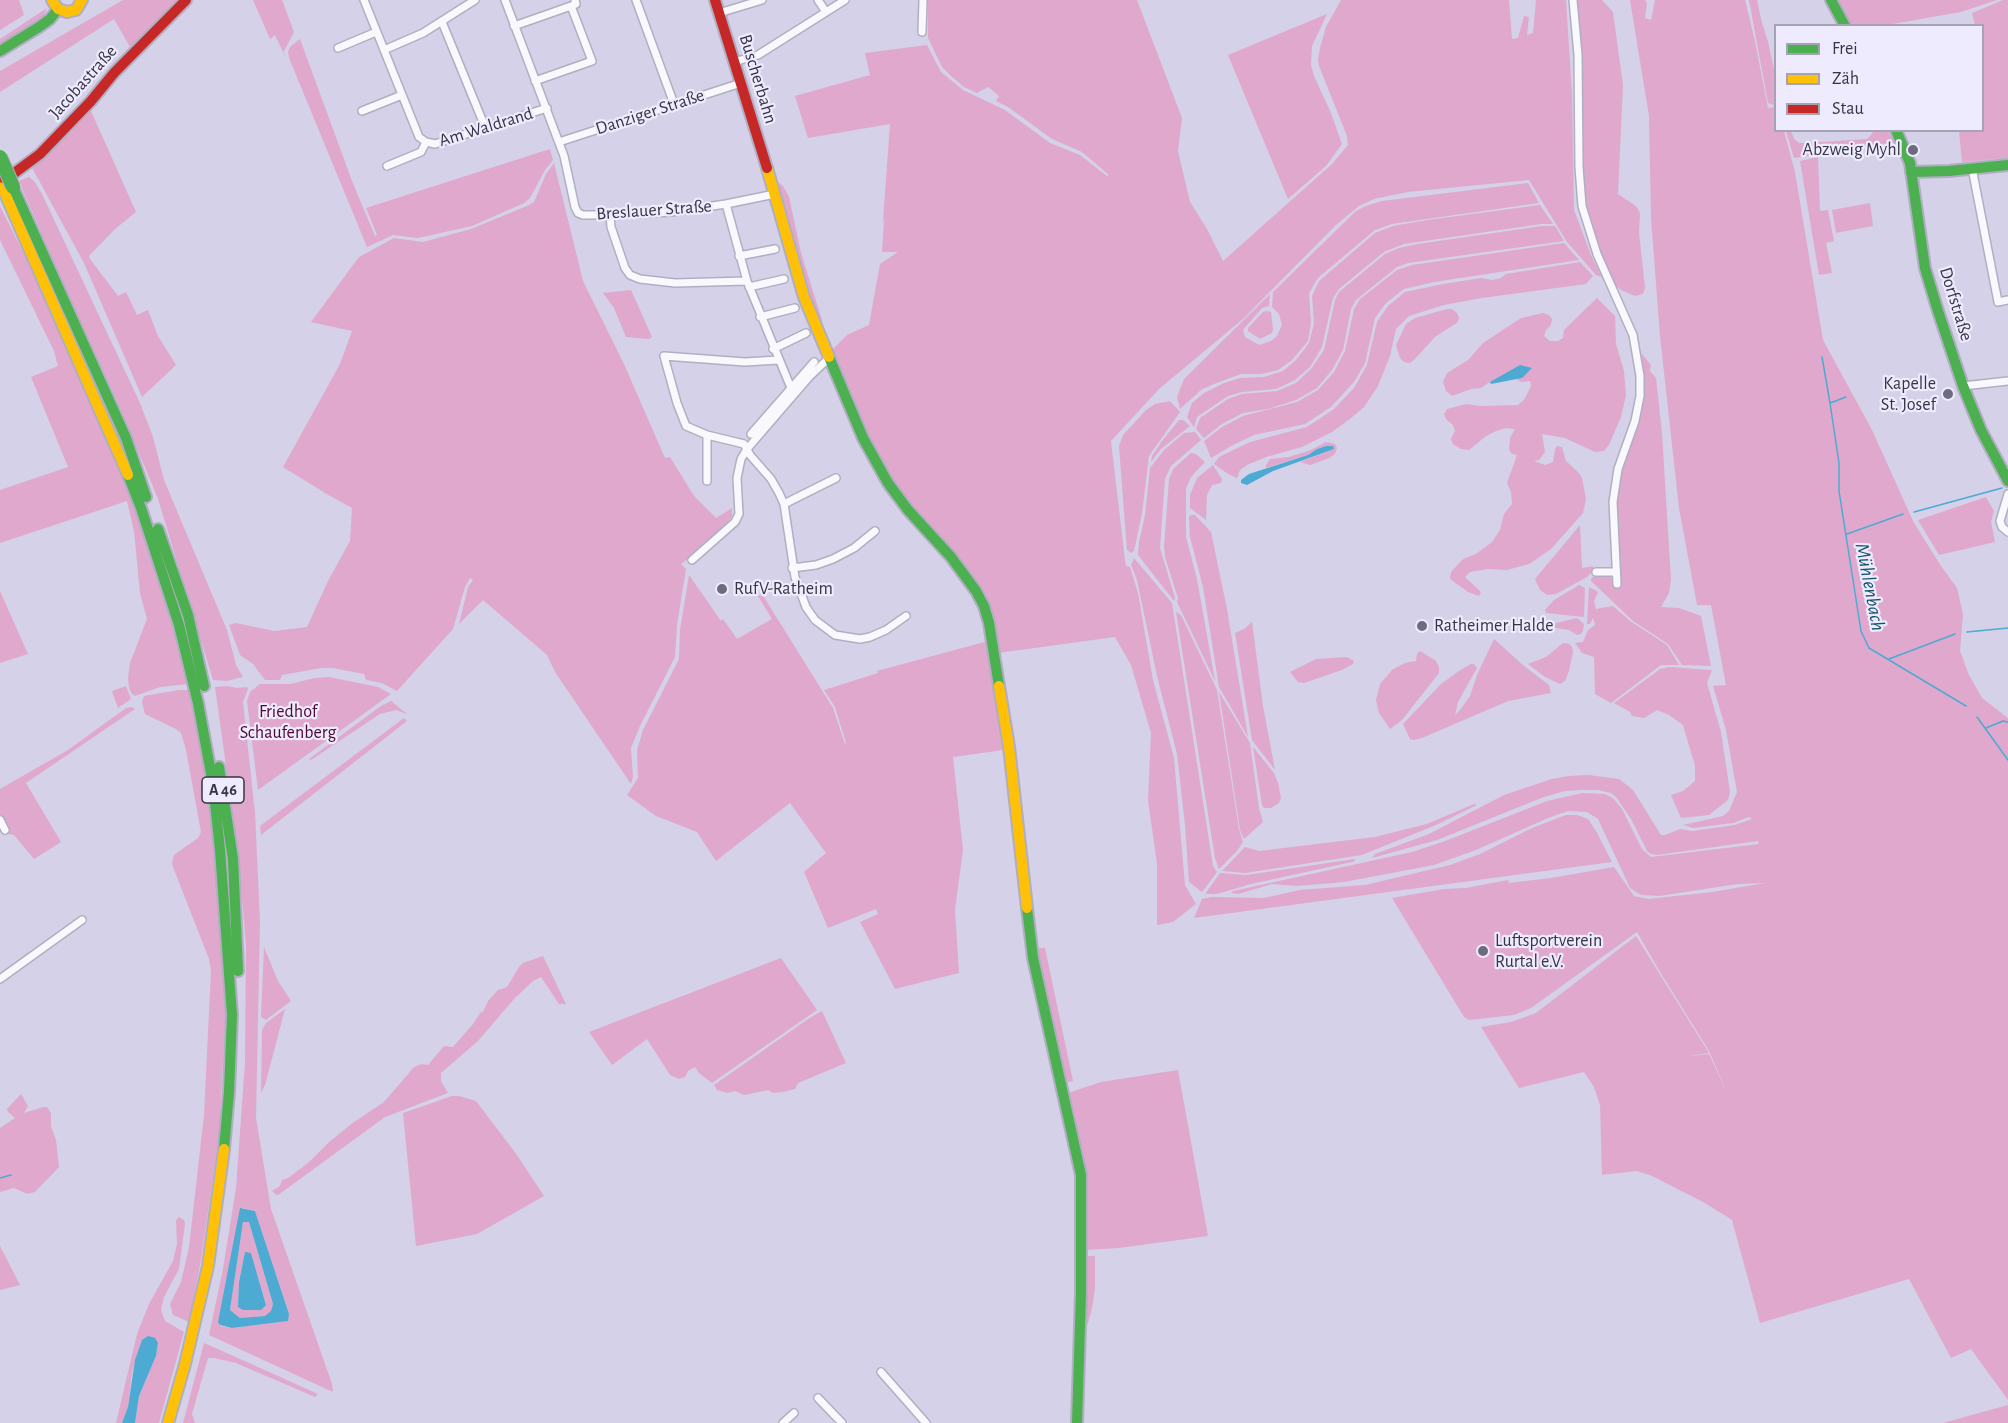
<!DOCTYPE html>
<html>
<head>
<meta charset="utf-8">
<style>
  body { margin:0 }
  #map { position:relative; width:2008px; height:1423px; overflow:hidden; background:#d4d1e9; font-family:"Alegreya Sans",sans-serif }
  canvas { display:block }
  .legend { position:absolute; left:1774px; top:24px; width:210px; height:108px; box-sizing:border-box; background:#edebfd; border:2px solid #a4a2b3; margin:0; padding:8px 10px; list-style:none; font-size:18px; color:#363445 }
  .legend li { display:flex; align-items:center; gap:12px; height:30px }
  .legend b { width:30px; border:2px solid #a4a2b3 }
</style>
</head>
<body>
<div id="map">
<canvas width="2008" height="1423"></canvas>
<ul class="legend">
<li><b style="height:8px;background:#4caf50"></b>Frei</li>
<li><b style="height:8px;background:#ffc107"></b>Zäh</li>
<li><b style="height:8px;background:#c62828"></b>Stau</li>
</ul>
</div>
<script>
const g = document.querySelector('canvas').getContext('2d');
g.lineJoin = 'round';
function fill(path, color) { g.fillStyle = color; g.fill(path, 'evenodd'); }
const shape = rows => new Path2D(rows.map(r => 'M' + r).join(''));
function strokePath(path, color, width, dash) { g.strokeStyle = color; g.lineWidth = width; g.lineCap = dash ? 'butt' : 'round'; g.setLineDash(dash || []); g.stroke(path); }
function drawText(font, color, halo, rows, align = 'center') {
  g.font = font + ' "Alegreya Sans",sans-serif'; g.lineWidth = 4.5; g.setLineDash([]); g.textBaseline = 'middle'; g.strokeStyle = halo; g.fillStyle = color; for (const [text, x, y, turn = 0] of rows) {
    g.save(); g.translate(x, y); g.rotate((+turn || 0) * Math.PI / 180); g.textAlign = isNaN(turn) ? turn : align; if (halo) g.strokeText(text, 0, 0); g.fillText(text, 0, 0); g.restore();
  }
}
fill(shape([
  [0,0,19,0,24,15,0,30],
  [123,0,177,0,130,47,114,19,0,92,0,71],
  [253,0,282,0,294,32,283,53,286,58,275,35,270,39],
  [928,0,1137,0,1182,118,1178,151,1190,202,1207,229,1223,261,1332,164,1348,145,1347,136,1319,66,1318,59,1320,48,1326,27,1341,0,1509,0,1512,39,1518,38,1524,16,1529,17,1527,35,1533,33,1536,0,1566,0,1572,94,1574,210,1591,255,1602,277,1596,275,1567,242,1529,180,1408,192,1374,199,1359,206,1336,225,1243,319,1159,389,1111,441,1125,560,1126,566,1130,567,1138,593,1153,680,1174,758,1185,885,1196,904,1173,922,1157,925,1157,864,1148,800,1151,733,1131,665,1115,637,998,653,998,641,992,617,926,523,889,476,867,435,830,352,847,335,869,325,880,264,898,252,882,252,884,221,896,216,883,221,890,124,808,138,795,96,870,75,865,53,927,45,941,72,963,90,1005,110,1050,143,1080,155,1107,176,1109,175,1082,152,1052,139,1008,107,996,101,999,96,988,87,977,93,964,87,950,75,942,67,928,38],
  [1571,0,1602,0,1613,12,1623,85,1618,194,1636,206,1640,213,1639,232,1645,288,1643,294,1635,296,1623,291,1607,280,1583,221,1580,204,1578,92],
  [1630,0,1645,0,1647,3,1645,18,1651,20,1655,0,1745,0,1755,41,1768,108,1775,107,1776,130,1784,131,1795,172,1823,340,1872,430,1914,523,1941,566,1957,588,1963,614,1960,651,1969,675,1982,698,2008,718,2008,1400,1971,1349,1951,1358,1909,1279,1760,1323,1732,1220,1705,1203,1650,1175,1636,1171,1602,1175,1600,1105,1594,1087,1584,1072,1519,1088,1481,1027,1511,1022,1536,1013,1636,936,1709,1053,1682,1057,1709,1054,1728,1095,1709,1051,1657,967,1637,932,1531,1008,1514,1015,1469,1020,1464,1017,1392,898,1444,889,1466,888,1508,880,1509,883,1551,878,1614,867,1634,896,1648,899,1712,892,1765,883,1738,884,1659,896,1641,895,1630,888,1598,819,1587,812,1568,811,1548,818,1476,850,1434,865,1344,882,1297,886,1272,884,1238,894,1231,893,1233,891,1412,852,1448,840,1547,801,1582,793,1605,794,1613,798,1622,809,1642,849,1651,857,1759,844,1758,841,1657,855,1651,854,1647,851,1631,819,1616,797,1611,793,1598,790,1582,790,1565,791,1544,797,1437,840,1372,858,1375,854,1429,834,1504,795,1552,779,1568,776,1588,775,1619,779,1633,790,1661,835,1665,835,1680,829,1692,831,1735,825,1752,819,1749,817,1733,823,1693,828,1683,825,1723,816,1729,811,1737,792,1726,730,1713,686,1726,685,1711,605,1697,605,1679,508,1660,336,1651,218,1649,116],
  [1749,0,1757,0,1761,19,1768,42,1775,74,1776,104,1774,105,1768,103],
  [1836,0,1997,0,1961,12,1881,26,1852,25],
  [2003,0,2008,0,2008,158,1962,162,1959,131,1982,130,1982,26,1975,25,1972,13],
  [47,8,43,18,0,46,0,39],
  [1327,14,1312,46,1311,65,1314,76,1331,113,1342,144,1326,166,1288,199,1228,55],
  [300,39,352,181,375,236,377,235,366,208,550,149,553,160,545,170,530,198,524,203,472,226,418,238,393,235,367,247,289,58,288,52,290,47],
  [91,111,136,212,115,229,89,256,90,259,118,296,126,292,137,315,148,310,158,336,176,365,142,397,84,263,31,166],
  [1786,131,1791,131,1794,139,1799,143,1807,143,1867,139,1872,134,1873,131,1888,131,1895,143,1794,158],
  [1818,157,1820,211,1828,210,1834,241,1826,243,1832,273,1819,275,1800,161],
  [554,163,583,281,624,364,665,458,670,457,694,496,716,518,732,508,732,516,725,526,699,551,681,564,686,569,677,625,675,657,640,726,631,748,633,777,631,784,555,672,547,655,483,600,459,624,468,587,473,580,470,578,465,587,453,629,397,691,382,683,366,680,364,674,333,668,321,668,282,675,280,680,265,680,253,664,240,655,229,625,236,623,274,631,307,627,328,581,350,541,352,508,325,493,283,467,340,364,352,331,311,322,359,257,394,238,423,242,471,229,527,206,534,202,546,174],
  [29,177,35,182,42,194,140,403,153,437,164,480,227,630,236,665,243,677,227,681,213,680,158,499,122,412,62,281,19,181],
  [778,182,783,186,789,197,801,253,822,320,822,327,820,328,795,254],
  [1528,183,1539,203,1392,224,1375,230,1318,278,1309,293,1311,323,1308,341,1292,360,1278,370,1261,374,1241,374,1214,384,1201,390,1180,409,1177,397,1184,379,1270,294,1269,306,1262,308,1243,330,1245,337,1259,345,1271,341,1277,336,1282,325,1279,314,1272,307,1273,292,1356,211,1366,206,1382,201],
  [1870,203,1873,226,1836,233,1832,210],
  [1540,205,1553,224,1541,224,1404,244,1384,252,1339,289,1333,298,1322,347,1310,367,1295,380,1276,389,1242,392,1228,396,1197,417,1194,427,1187,417,1192,403,1204,393,1224,383,1240,378,1264,377,1283,371,1296,360,1309,343,1314,324,1312,296,1319,281,1375,233,1393,226,1427,220],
  [0,206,57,320,150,542,189,684,160,687,135,696,131,693,129,687,128,678,130,663,147,619,140,593,134,531,127,501,0,543,0,490,68,467,31,377,58,366,54,351,0,240],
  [1542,226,1555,226,1564,241,1408,263,1397,267,1356,300,1351,309,1343,350,1332,370,1317,388,1296,400,1268,409,1243,413,1222,424,1204,438,1196,429,1200,418,1228,399,1242,394,1277,391,1296,383,1311,369,1324,350,1335,300,1339,292,1385,254,1399,248,1418,244],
  [1564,243,1579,260,1434,282,1404,289,1386,303,1375,318,1365,363,1354,382,1331,407,1305,424,1254,435,1231,446,1211,458,1204,441,1222,427,1243,416,1297,402,1318,390,1334,372,1345,351,1354,309,1360,299,1397,270,1412,265],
  [1580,262,1593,276,1586,284,1482,298,1444,305,1409,316,1396,329,1390,356,1378,386,1364,407,1351,418,1332,432,1302,447,1266,457,1247,465,1240,470,1237,478,1228,474,1214,464,1219,457,1250,442,1307,427,1334,409,1354,388,1367,365,1377,322,1388,306,1405,292,1443,284,1481,278,1492,280,1501,278,1506,274],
  [631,290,652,337,649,339,626,337,614,308,603,293],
  [1597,298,1615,316,1616,344,1624,371,1626,395,1621,417,1609,445,1604,451,1595,452,1565,438,1542,434,1545,452,1539,460,1534,461,1545,465,1553,462,1555,450,1557,446,1562,447,1566,461,1580,474,1582,478,1586,499,1583,513,1551,549,1529,564,1507,570,1488,569,1470,572,1465,577,1481,592,1479,596,1468,592,1450,579,1451,572,1463,559,1476,554,1492,542,1500,530,1504,514,1512,504,1511,492,1507,483,1517,455,1512,454,1509,450,1510,438,1515,429,1506,428,1496,431,1486,436,1469,450,1461,449,1453,444,1451,439,1455,431,1453,425,1446,419,1444,414,1447,409,1466,404,1480,406,1518,405,1524,400,1531,386,1530,381,1521,382,1515,378,1488,383,1481,388,1471,389,1452,396,1446,391,1443,382,1447,373,1468,360,1483,343,1521,318,1543,313,1549,315,1552,319,1551,325,1546,330,1544,336,1550,341,1558,341,1563,338,1564,330],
  [1447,309,1452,309,1457,313,1459,317,1458,322,1435,337,1414,360,1410,363,1404,362,1400,358,1396,345,1406,324,1415,318],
  [1267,311,1271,312,1273,329,1272,333,1260,339,1248,331,1248,328,1263,312],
  [1642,354,1651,365,1650,371,1656,378,1662,433,1671,580,1669,593,1661,607,1679,608,1701,616,1711,666,1682,665,1668,644,1633,621,1591,581,1592,577,1605,574,1610,575,1614,586,1620,585,1616,516,1617,495,1623,464,1643,400],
  [1170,401,1180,412,1149,456,1142,513,1134,551,1131,553,1127,550,1126,538,1119,446,1123,435,1146,410,1155,404],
  [1179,420,1183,420,1190,426,1161,449,1151,462,1152,456,1162,441],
  [1195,432,1201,440,1171,466,1165,479,1160,548,1175,598,1174,601,1138,555,1139,542,1145,515,1150,468,1164,450,1184,433],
  [1326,442,1335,444,1337,448,1335,454,1329,458,1310,465,1300,462,1334,449,1326,446,1317,449,1308,455,1266,468,1266,465,1270,459,1289,457,1311,450],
  [1191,453,1196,454,1205,462,1191,477,1186,489,1186,537,1197,579,1215,681,1177,602,1178,598,1165,557,1164,546,1169,479,1173,469],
  [1213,465,1222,479,1221,483,1212,485,1207,495,1206,520,1190,508,1190,495,1197,478],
  [1986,497,1994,511,1991,522,1995,542,1939,555,1918,520],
  [1191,515,1195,515,1211,532,1227,609,1248,737,1219,687,1203,587,1190,537,1189,517],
  [1580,525,1582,568,1593,566,1593,571,1587,577,1556,594,1547,595,1540,590,1535,579],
  [1134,558,1172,603,1213,866,1217,872,1202,892,1189,882,1185,825,1177,754,1157,676,1137,580,1131,565],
  [689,575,721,621,723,619,737,639,772,619,758,596,762,594,833,708,845,744,846,743,835,707,824,690,878,673,877,671,988,641,1004,750,953,757,963,850,955,910,959,973,895,989,860,922,878,914,876,909,828,928,804,872,826,853,790,803,716,861,697,832,656,816,627,795,638,778,637,750,643,730,679,659,680,630],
  [1579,585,1585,588,1584,617,1546,613,1545,610,1554,600],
  [1589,587,1598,592,1594,601,1596,609,1613,606,1630,621,1667,645,1679,665,1661,665,1611,703,1595,694,1594,657,1582,653,1575,643,1583,642,1588,630,1595,625,1593,618,1590,624,1587,624],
  [0,591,28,654,0,663],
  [1176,612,1181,615,1217,690,1239,829,1243,842,1237,851,1219,869,1215,858],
  [1577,618,1584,624,1583,631,1581,634,1577,635,1569,630,1550,627,1552,624],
  [1252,622,1263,706,1275,770,1252,740,1235,633,1244,629],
  [1494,639,1524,666,1549,685,1551,693,1508,701,1422,738,1414,740,1410,739,1403,724,1441,684,1459,671,1471,664,1474,664,1477,668,1458,702,1455,715,1460,710,1470,696,1477,675],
  [1563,643,1569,644,1572,647,1573,652,1569,671,1565,681,1560,684,1545,677,1528,664,1546,657],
  [1420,651,1436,661,1439,667,1439,673,1402,720,1390,729,1379,713,1377,705,1376,700,1380,684,1393,669,1405,663,1416,661,1417,654],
  [1347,657,1354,661,1353,664,1342,670,1304,683,1298,682,1290,672,1316,659],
  [1669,667,1712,670,1707,683,1721,732,1730,792,1728,800,1709,815,1681,818,1671,795,1683,791,1695,781,1695,766,1683,725,1669,715,1657,710,1644,718,1632,716,1630,712,1614,703,1660,669],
  [329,677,378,687,391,694,258,790,247,701,250,692,260,684,290,684,315,678],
  [126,686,131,699,118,708,112,691],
  [227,686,237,688,247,687,248,689,243,702,255,813,260,921,256,1118,271,1209,332,1384,333,1392,209,1335,223,1269,236,1188,245,1062,246,945,238,852,215,687],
  [242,1208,255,1211,289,1314,287,1321,232,1328,220,1326],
  [179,690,194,690,212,793,225,933,225,1027,219,1136,201,1260,189,1322,173,1315,170,1304,181,1282,189,1247,204,1115,211,971,209,959,173,867,172,862,174,855,198,838,201,832,186,750,181,733,176,729,145,714,142,702,144,696],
  [1219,692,1250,743,1259,808,1263,822,1244,839,1240,830],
  [391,701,407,714,396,710,380,714,311,760,309,759,381,706],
  [132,707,135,709,26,783,61,842,34,859,14,835,8,834,0,815,0,789,68,750,126,708],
  [404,718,407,721,261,835,260,826],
  [1253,747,1274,773,1278,783,1281,798,1279,803,1271,808,1264,808,1262,805],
  [1474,804,1477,805,1436,825,1362,855,1245,873,1222,871,1245,847,1259,851,1375,837,1427,824],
  [1566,815,1577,815,1588,819,1596,831,1612,862,1194,918,1202,899,1211,897,1264,898,1300,890,1365,885,1450,865,1480,854,1532,828],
  [1355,859,1355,861,1352,862,1251,884,1217,894,1205,894,1220,873,1246,875],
  [264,947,278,981,291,1001,266,1020,261,1017],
  [1041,948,1045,948,1073,1081,1069,1082,1065,1081,1040,976,1037,949],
  [543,956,566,1004,559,1004,541,977,533,981,514,999,478,1041,441,1073,441,1081,448,1093,385,1117,278,1195,275,1194,272,1191,280,1186,282,1180,288,1178,308,1163,329,1142,354,1122,384,1102,414,1067,422,1064,428,1065,444,1046,453,1047,473,1024,481,1012,483,1012,488,1001,498,990,507,987,519,967,523,963],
  [781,958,817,1010,712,1083,699,1073,695,1067,688,1071,685,1077,679,1079,670,1075,647,1039,612,1065,589,1032],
  [285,1009,265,1085,261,1093,262,1030,266,1023],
  [822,1011,846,1063,798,1083,795,1089,783,1092,773,1093,768,1090,744,1095,735,1091,727,1093,717,1090,714,1085,808,1019],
  [1178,1070,1208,1236,1119,1248,1085,1250,1068,1093,1101,1082],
  [21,1094,28,1106,24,1113,43,1107,47,1107,51,1113,51,1126,56,1140,59,1167,35,1192,27,1194,14,1188,0,1192,0,1128,15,1118,8,1112,7,1109],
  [452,1096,459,1096,476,1101,517,1155,544,1196,477,1234,416,1246,403,1113],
  [1078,1192,1074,1395,1074,1238],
  [179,1217,184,1220,185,1224,179,1269,164,1297,161,1310,165,1321,184,1332,159,1423,135,1423,139,1396,156,1356,158,1343,138,1351,132,1373,128,1407,124,1421,122,1423,116,1423,137,1334,149,1304,173,1261,177,1244,176,1220],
  [243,1222,249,1222,273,1304,272,1311,265,1316,240,1318,230,1310],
  [245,1253,251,1254,266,1304,261,1310,238,1307,239,1281],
  [0,1246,20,1285,0,1290],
  [1085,1256,1095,1256,1095,1288,1092,1308,1085,1334,1082,1403],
  [204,1343,211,1346,318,1394,315,1397,236,1363,214,1358,208,1358,192,1414,195,1423,183,1423],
  [2008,1405,2008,1423,1943,1423]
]), '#e0a8cd');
fill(shape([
  [1520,365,1532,368,1522,378,1491,384,1490,382],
  [1326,446,1333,446,1334,449,1273,471,1247,485,1241,483,1241,480,1249,474,1308,455,1317,449],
  [240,1208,255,1211,289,1314,288,1321,232,1328,220,1325,218,1322],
  [243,1222,249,1222,273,1304,271,1311,265,1316,240,1318,230,1310],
  [245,1252,251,1253,266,1305,261,1310,243,1310,238,1307,239,1282],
  [148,1336,155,1338,158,1343,156,1356,139,1396,135,1423,122,1423,128,1407,135,1360,142,1340]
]), '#4caad3');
strokePath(shape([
  [1822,357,1830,403],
  [1846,397,1830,403,1839,463,1839,491,1861,631,1869,648,1966,706],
  [1914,512,2002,488],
  [1847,534,1903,514],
  [1967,632,2008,628],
  [1889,659,1955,634],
  [1977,717,2008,760],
  [1986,728,2003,721,2008,722],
  [0,1178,11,1175]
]), '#4caad3', 1.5);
const street = shape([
  [364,0,419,137,426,142,435,144,547,108],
  [505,0,564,156,575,207,578,213,583,215,610,215,671,212,726,204,775,194],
  [636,0,674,104],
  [818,0,826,12],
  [1573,0,1578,55,1579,167,1582,206,1597,254,1633,335,1640,376,1640,396,1635,421,1618,469,1613,502,1617,584],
  [719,13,762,0],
  [442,22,485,127],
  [514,26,571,6],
  [922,32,923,0],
  [338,48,376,32],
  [384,50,423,33,475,0],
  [734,62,758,55,845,0],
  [535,81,592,61,571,6,576,4,575,0],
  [362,111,402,95],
  [559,142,741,83],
  [387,166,421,152,426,142],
  [1972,168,1998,302,2008,300],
  [726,204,747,281,791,388],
  [610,215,611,227,625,268,630,275,640,279,675,283,747,281],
  [739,256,775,249],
  [749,287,784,279],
  [760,317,795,308],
  [773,349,806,333],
  [778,360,745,362,664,356,677,403,686,426,707,435,744,444,750,455,771,479,779,493,784,504,795,577,806,607,815,620,835,635,860,639,870,637,886,630,906,616],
  [1963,386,2008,381],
  [751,434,814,362],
  [707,435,707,481],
  [2008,494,2000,521,2002,527,2008,532],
  [784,504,836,478],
  [692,560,735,522,739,514,737,478,741,459,747,449,810,376,829,358],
  [792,568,816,565,833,559,854,548,875,531],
  [1596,572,1616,572],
  [0,820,5,830],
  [0,979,82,920],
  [881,1372,926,1423],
  [818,1398,842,1423],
  [783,1423,794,1413]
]);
const fast = shape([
  [1831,0,1845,26],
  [0,51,39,27,50,19,58,9],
  [1896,130,1910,163,1925,268,1938,311,1963,386,1981,430,2008,481],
  [1911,172,1949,171,2008,165],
  [13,187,126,438,146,497],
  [829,357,863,438,888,483,908,510,951,557,976,591,984,606,989,623,999,686],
  [128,475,141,508,179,625,198,703,213,784,220,850,232,1015,229,1092,224,1149],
  [158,529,188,615,204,686],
  [219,767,233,859,238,971],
  [1027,908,1033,958,1081,1175,1081,1293,1077,1423]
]);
const slow = shape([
  [52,0,58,9,67,12,76,10,82,0],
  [767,168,804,297,829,357],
  [0,182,128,475],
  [999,686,1009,747,1027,908],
  [168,1423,185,1364,208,1266,224,1149]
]);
const jam = shape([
  [715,0,767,168],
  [3,178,13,174,40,154,91,101,114,73,186,0]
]);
strokePath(street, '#b0afc1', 10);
strokePath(fast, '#b0afc1', 14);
strokePath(slow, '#b0afc1', 14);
strokePath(jam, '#b0afc1', 14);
strokePath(street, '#f9f8fc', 7);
strokePath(fast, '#4caf50', 10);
strokePath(slow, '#ffc107', 10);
strokePath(jam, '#c62828', 10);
const fastBridge = shape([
  [0,157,13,187]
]);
strokePath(fastBridge, '#b0afc1', 16, []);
strokePath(fastBridge, '#4caf50', 14);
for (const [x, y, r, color] of [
  [1913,150,6,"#6d6b7e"],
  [1948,394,6,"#6d6b7e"],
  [722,589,6,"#6d6b7e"],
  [1422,626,6,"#6d6b7e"],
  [1483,951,6,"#6d6b7e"]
]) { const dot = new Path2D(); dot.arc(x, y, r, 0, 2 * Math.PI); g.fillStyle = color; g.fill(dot); strokePath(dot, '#edebfd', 2); }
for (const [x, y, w] of [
  [223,790,42]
]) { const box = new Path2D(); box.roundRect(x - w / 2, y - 13, w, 26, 4.5); g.fillStyle = '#edebfd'; g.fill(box); strokePath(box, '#363445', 1.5); }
drawText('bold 16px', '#363445', null, [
  ["A 46",223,790]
]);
drawText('18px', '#363445', '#edebfd', [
  ["Buscherbahn",758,79,73],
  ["Jacobastraße",83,82,-48],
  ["Danziger Straße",650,112,-18],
  ["Am Waldrand",486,127,-17],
  ["Breslauer Straße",654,210,-4],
  ["Dorfstraße",1956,304,73]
]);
drawText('18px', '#363445', '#edebfd', [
  ["Abzweig Myhl",1901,150,"right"],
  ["Kapelle",1936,384,"right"],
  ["St. Josef",1936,405,"right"],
  ["RufV-Ratheim",734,589],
  ["Ratheimer Halde",1434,626],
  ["Luftsportverein",1495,941],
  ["Rurtal e.V.",1495,962]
], 'left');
drawText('18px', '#4f0632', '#edebfd', [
  ["Friedhof",288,712],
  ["Schaufenberg",288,733]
]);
drawText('italic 20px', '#12526c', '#edebfd', [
  ["Mühlenbach",1870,587,79]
]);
</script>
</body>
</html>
